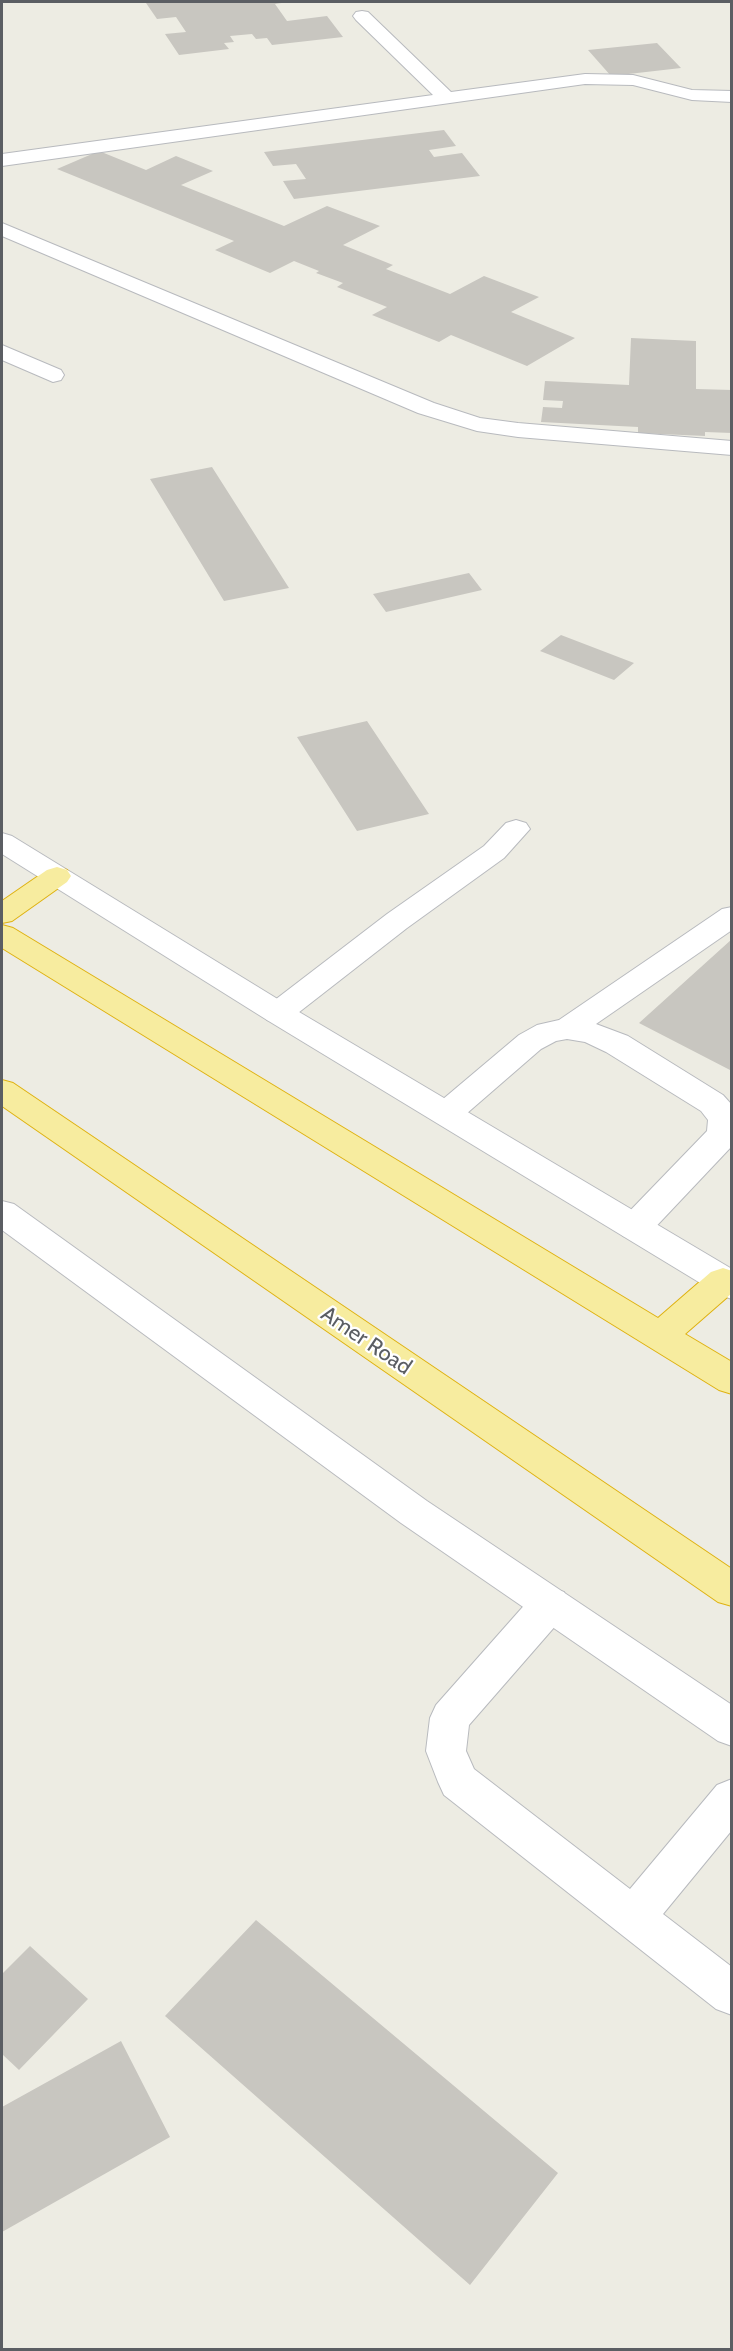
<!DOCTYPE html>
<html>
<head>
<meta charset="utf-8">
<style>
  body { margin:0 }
  #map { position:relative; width:733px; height:2351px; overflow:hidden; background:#edece3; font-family:Cabin,sans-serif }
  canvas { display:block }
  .frame { position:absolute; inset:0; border:3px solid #5b5e63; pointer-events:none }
</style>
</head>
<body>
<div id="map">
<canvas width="733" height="2351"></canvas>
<div class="frame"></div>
</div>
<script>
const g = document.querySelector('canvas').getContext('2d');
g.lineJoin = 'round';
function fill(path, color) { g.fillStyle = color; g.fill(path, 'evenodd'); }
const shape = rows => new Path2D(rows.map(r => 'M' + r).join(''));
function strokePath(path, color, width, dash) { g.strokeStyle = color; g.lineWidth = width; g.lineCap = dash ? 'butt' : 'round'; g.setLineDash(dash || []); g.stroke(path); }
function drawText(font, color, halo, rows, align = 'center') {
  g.font = font + ' Cabin,sans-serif'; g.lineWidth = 4.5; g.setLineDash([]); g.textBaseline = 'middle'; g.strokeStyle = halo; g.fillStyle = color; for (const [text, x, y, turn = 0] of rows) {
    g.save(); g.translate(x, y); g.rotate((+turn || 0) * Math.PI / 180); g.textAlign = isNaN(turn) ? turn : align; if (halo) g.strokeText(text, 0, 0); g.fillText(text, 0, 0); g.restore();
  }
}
fill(shape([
  [161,2,288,2,275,4,287,21,327,16,343,37,272,45,267,38,256,39,252,34,230,36,234,42,224,43,229,49,179,55,165,34,186,32,176,17,157,19,146,3],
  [657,43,681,68,611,76,588,50],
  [444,130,456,146,429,150,434,157,462,153,480,176,294,199,283,181,306,179,296,164,273,166,264,152],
  [99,151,146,170,176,156,213,171,181,185,284,226,327,206,380,226,343,245,393,265,386,269,450,294,484,276,539,297,511,312,575,338,527,366,451,335,439,342,372,315,387,307,337,287,343,283,316,273,319,271,294,261,270,273,215,250,234,241,57,169],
  [631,338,696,341,696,389,732,390,732,433,705,432,705,436,638,433,638,427,541,422,543,407,562,408,563,401,543,400,545,381,629,385],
  [212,467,289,588,224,601,150,479],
  [469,573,482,590,386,612,373,594],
  [561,635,634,663,614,680,540,651],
  [367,721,429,814,357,831,297,737],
  [732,939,732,1069,730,1070,639,1023],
  [256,1920,558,2173,470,2285,165,2016],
  [30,1946,88,1999,19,2070,2,2054,2,1974],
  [121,2041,170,2137,2,2232,2,2107]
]), '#c8c6c0');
const service = shape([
  [362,11,368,12,451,92,585,74,633,75,692,90,732,91,732,102,692,100,633,85,585,84,2,166,2,154,433,95,356,20,353,16,356,12,362,11],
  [2,223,434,403,480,418,518,423,732,441,732,455,518,437,477,431,418,413,2,236,2,223],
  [2,345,61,370,64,375,61,380,53,382,2,360,2,345],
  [516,820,526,823,530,829,504,858,407,928,289,1020,278,1023,267,1020,263,1013,267,1006,387,914,484,846,506,823,516,820],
  [732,907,732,930,596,1024,628,1036,723,1095,732,1105,732,1146,647,1236,635,1239,623,1236,618,1227,623,1218,707,1131,708,1120,701,1111,606,1052,585,1042,567,1039,556,1041,541,1049,458,1121,447,1124,436,1121,431,1113,436,1105,519,1035,537,1025,559,1020,722,909,732,907],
  [550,1588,564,1592,569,1604,564,1616,469,1725,466,1751,474,1769,630,1889,717,1785,732,1779,732,1830,663,1914,732,1967,732,2015,716,2009,444,1795,438,1782,426,1751,430,1718,436,1705,536,1592,550,1588]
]);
const tertiary = shape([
  [2,833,12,836,289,1006,732,1269,732,1299,720,1295,267,1020,2,854,2,833],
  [2,1201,14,1204,427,1501,732,1705,732,1746,718,1741,401,1523,2,1230,2,1201]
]);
const trunk = shape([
  [57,867,67,870,71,876,67,882,12,921,2,923,2,901,47,870,57,867],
  [2,925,13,928,658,1318,711,1272,723,1268,732,1271,732,1293,685,1334,732,1362,732,1394,719,1390,2,948,2,925],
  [2,1080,13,1083,732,1569,732,1606,718,1602,2,1106,2,1080]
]);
strokePath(service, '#b8babe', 2);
strokePath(tertiary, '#b8babe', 2);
strokePath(trunk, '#dfb211', 2);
fill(service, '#fff');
fill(tertiary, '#fff');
fill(trunk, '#f7ec9f');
drawText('22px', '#5b5e63', '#fff', [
  ["Amer Road",366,1341,34]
]);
</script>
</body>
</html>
